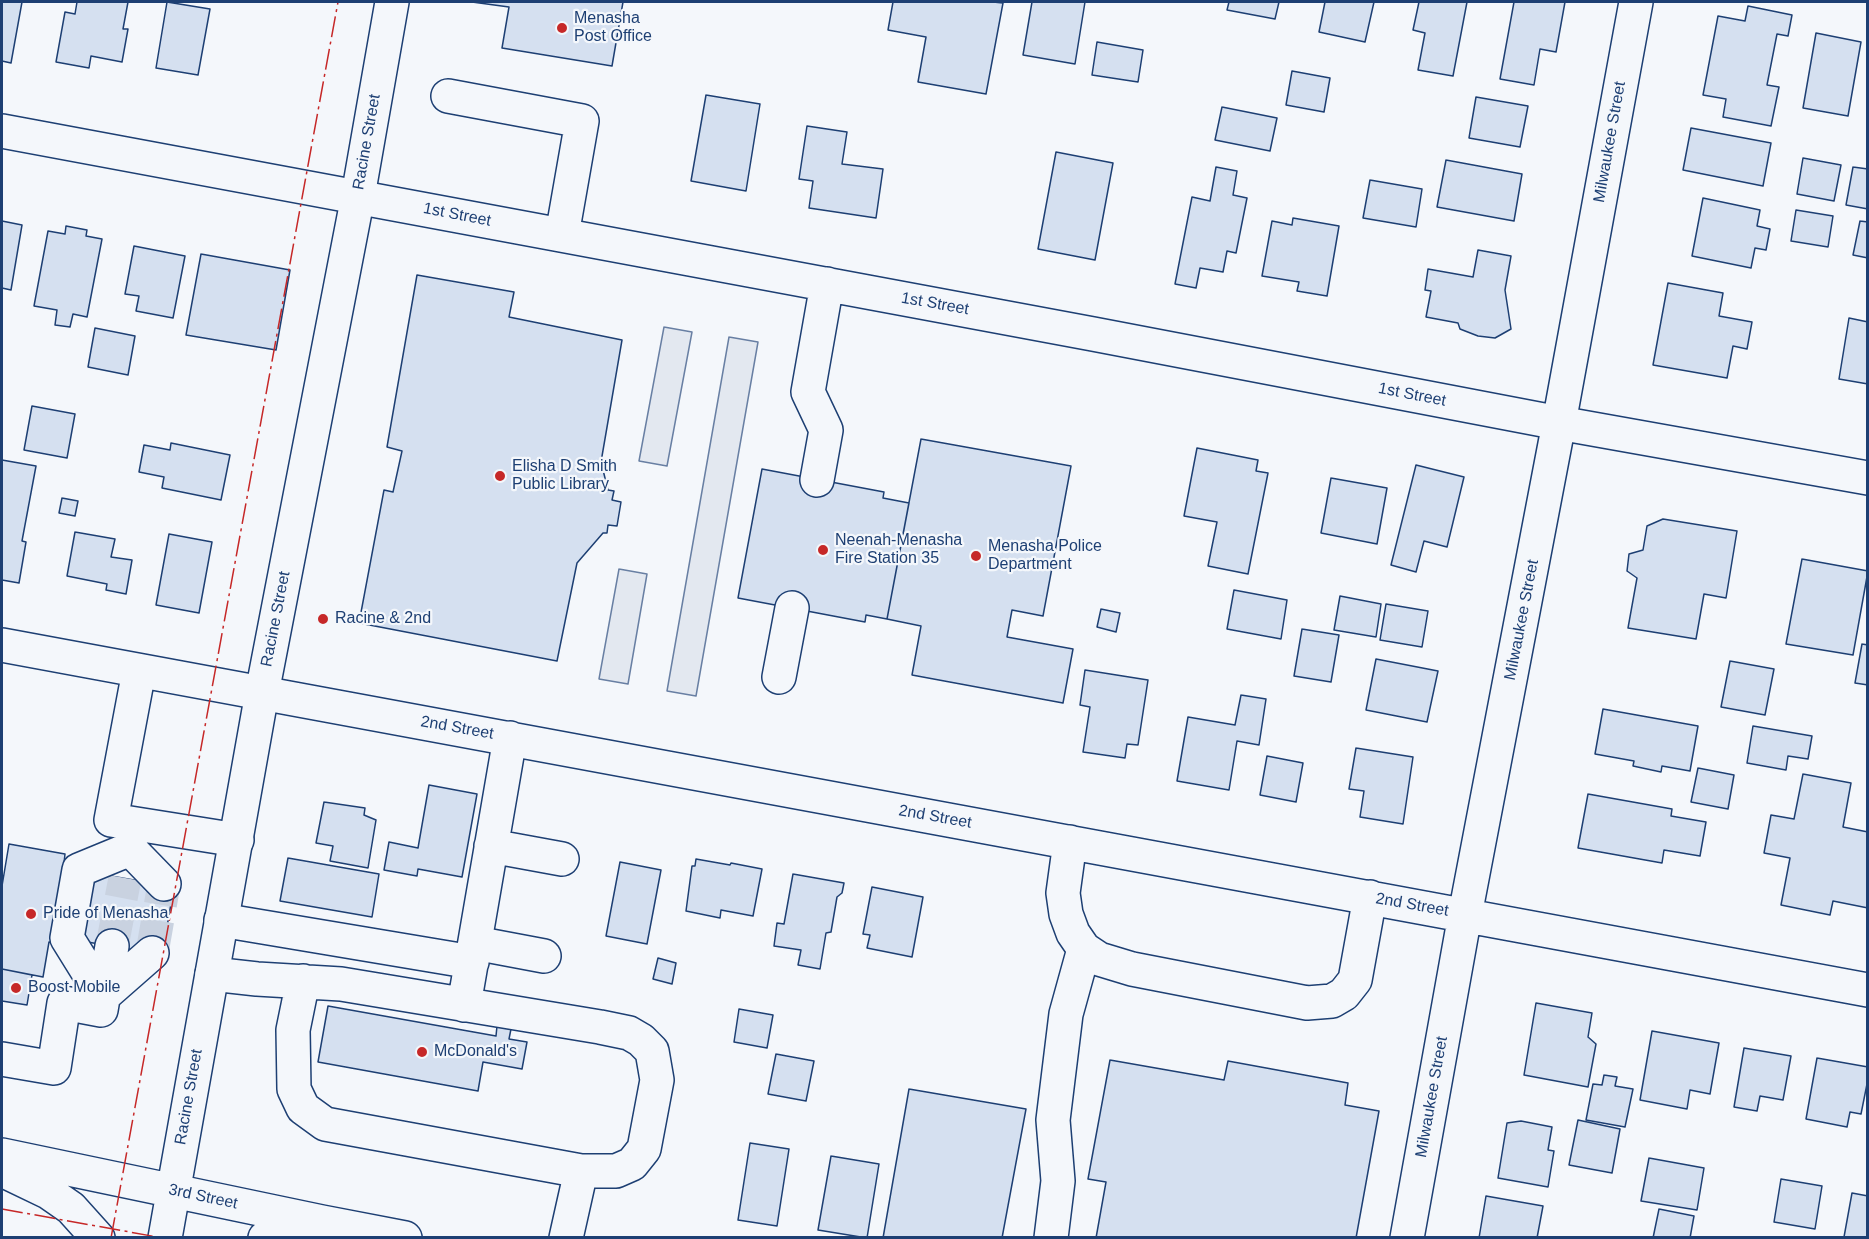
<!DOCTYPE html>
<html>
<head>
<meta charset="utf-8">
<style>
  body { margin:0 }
  #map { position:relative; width:1869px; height:1239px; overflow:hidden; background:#f4f7fb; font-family:Helvetica,sans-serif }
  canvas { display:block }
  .frame { position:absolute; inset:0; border:3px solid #1d3f73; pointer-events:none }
</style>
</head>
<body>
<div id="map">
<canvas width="1869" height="1239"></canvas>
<div class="frame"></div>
</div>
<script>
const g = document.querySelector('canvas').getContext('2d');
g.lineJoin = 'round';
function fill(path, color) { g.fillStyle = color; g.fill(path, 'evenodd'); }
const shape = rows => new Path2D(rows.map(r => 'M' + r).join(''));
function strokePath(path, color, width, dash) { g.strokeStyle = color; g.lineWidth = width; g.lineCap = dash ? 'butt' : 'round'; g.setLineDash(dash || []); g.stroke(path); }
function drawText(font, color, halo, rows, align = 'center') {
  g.font = font + ' Helvetica,sans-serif'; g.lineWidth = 4.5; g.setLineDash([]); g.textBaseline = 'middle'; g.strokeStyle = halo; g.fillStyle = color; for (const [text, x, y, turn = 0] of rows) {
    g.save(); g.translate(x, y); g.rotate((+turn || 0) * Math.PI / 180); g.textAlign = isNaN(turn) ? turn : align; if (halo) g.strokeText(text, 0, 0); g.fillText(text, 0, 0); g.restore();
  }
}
const parking = shape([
  [664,327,692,332,667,466,639,461,664,327],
  [729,337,758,342,696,696,667,691,729,337],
  [619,569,647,574,628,684,599,679,619,569]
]);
fill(parking, '#e3e8f0');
strokePath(parking, '#687fa3', 1.5);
const building = shape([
  [2,2,22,2,11,63,2,61,2,2],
  [77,2,128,2,123,29,128,29,122,62,91,56,89,68,56,62,65,12,75,14,77,2],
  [167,2,210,9,198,75,156,68,167,2],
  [472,2,623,2,612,66,502,48,509,7,472,2],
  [893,2,993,2,1003,3,986,94,918,82,926,37,888,30,893,2],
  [1032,2,1085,2,1075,64,1023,55,1032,2],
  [1229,2,1279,2,1275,19,1227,10,1229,2],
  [1325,2,1374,2,1365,42,1319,32,1325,2],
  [1419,2,1467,2,1453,76,1418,70,1425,33,1413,30,1419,2],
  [1514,2,1565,2,1556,52,1540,49,1534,85,1500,79,1514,2],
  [1748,6,1792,15,1788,36,1777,34,1767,85,1779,87,1771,126,1723,117,1726,99,1703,95,1718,16,1745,21,1748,6],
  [1816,33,1861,42,1848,116,1803,108,1816,33],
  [1097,42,1143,50,1138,82,1092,75,1097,42],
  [1292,71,1330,78,1324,112,1286,105,1292,71],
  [706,95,760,104,746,191,691,181,706,95],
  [1476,97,1528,106,1520,147,1469,138,1476,97],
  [1222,107,1277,118,1270,151,1215,140,1222,107],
  [807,126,847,132,842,164,883,169,876,218,809,208,813,181,799,179,807,126],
  [1691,128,1771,143,1763,186,1683,170,1691,128],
  [1056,152,1113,163,1095,260,1038,249,1056,152],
  [1803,158,1841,165,1834,201,1797,194,1803,158],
  [1446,160,1522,174,1514,221,1437,207,1446,160],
  [1216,167,1237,171,1233,195,1247,198,1236,253,1227,251,1223,272,1200,268,1196,288,1175,284,1192,197,1210,201,1216,167],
  [1853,167,1868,169,1868,209,1846,205,1853,167],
  [1370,180,1422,189,1416,227,1363,218,1370,180],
  [1703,198,1760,210,1757,226,1770,229,1766,250,1755,248,1751,268,1692,256,1703,198],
  [1796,210,1833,216,1828,247,1791,241,1796,210],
  [1293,218,1339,226,1327,296,1297,291,1299,282,1262,276,1272,221,1292,225,1293,218],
  [2,221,22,225,11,290,2,288,2,221],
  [1860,221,1868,222,1868,258,1853,255,1860,221],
  [66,226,87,230,86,236,102,239,87,317,73,314,70,327,55,325,57,310,34,306,48,231,65,234,66,226],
  [134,246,185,256,173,318,136,311,139,296,125,294,134,246],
  [1478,250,1511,256,1505,290,1511,329,1495,338,1478,336,1460,329,1458,323,1426,317,1431,291,1425,290,1428,269,1473,277,1478,250],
  [201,254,290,270,276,350,186,335,201,254],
  [417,275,514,292,509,317,622,340,601,462,608,490,614,491,612,500,621,502,617,526,608,525,607,533,603,533,577,563,557,661,359,623,384,490,393,492,402,451,387,447,417,275],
  [1668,283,1723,293,1719,316,1752,322,1747,349,1733,346,1727,378,1653,365,1668,283],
  [1849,318,1868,322,1868,384,1839,379,1849,318],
  [95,328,135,336,128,375,88,367,95,328],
  [32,406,75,414,67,458,24,450,32,406],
  [921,439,1071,466,1043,616,1012,610,1007,637,1073,649,1063,703,912,675,921,626,887,619,921,439],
  [171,443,230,455,221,500,162,488,164,477,139,472,144,445,170,450,171,443],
  [1197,448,1258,460,1256,471,1268,473,1248,574,1208,566,1217,522,1184,516,1197,448],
  [2,460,36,466,22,541,26,542,19,583,2,580,2,460],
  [1416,465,1464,477,1447,547,1424,541,1416,572,1391,565,1416,465],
  [762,469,884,492,883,498,909,503,887,619,866,615,865,622,738,598,762,469],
  [1331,478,1387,488,1377,544,1321,533,1331,478],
  [62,498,78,501,75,516,59,513,62,498],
  [1663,519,1737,531,1726,598,1704,594,1696,639,1628,628,1637,578,1627,571,1629,554,1643,550,1647,526,1663,519],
  [75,532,115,539,111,557,132,560,126,594,106,590,107,584,67,576,75,532],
  [169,534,212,542,199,613,156,605,169,534],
  [1802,559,1868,571,1853,655,1786,644,1802,559],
  [1234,590,1287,600,1281,639,1227,629,1234,590],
  [1340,596,1381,604,1376,637,1334,630,1340,596],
  [1386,604,1428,611,1422,647,1380,640,1386,604],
  [1101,609,1120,613,1116,632,1097,627,1101,609],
  [1302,629,1339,635,1331,682,1294,676,1302,629],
  [1862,644,1868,645,1868,685,1855,683,1862,644],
  [1376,659,1438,671,1427,722,1366,710,1376,659],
  [1730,661,1774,669,1765,715,1721,707,1730,661],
  [1085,670,1148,680,1138,745,1127,744,1125,758,1083,752,1090,707,1080,705,1085,670],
  [1241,695,1266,699,1259,745,1237,741,1229,790,1177,781,1188,717,1235,725,1241,695],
  [1603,709,1698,726,1690,771,1662,766,1661,772,1633,766,1634,761,1595,754,1603,709],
  [1753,726,1812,736,1808,759,1788,756,1786,770,1747,763,1753,726],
  [1356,748,1413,757,1403,824,1360,817,1364,791,1349,789,1356,748],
  [1267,756,1303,763,1296,802,1260,795,1267,756],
  [1698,768,1734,775,1728,809,1691,802,1698,768],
  [1803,774,1851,783,1843,827,1868,832,1868,908,1833,901,1830,915,1781,905,1790,858,1764,853,1771,815,1794,819,1803,774],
  [429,785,477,794,462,877,418,869,417,876,384,870,389,842,418,848,429,785],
  [1588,794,1672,809,1671,816,1706,822,1700,856,1664,850,1662,863,1578,848,1588,794],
  [324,802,365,808,364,815,376,820,368,868,330,861,333,846,316,843,324,802],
  [9,844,65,854,55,943,49,942,43,977,2,969,2,886,9,844],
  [288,858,379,874,372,917,280,901,288,858],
  [696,859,730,865,731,863,762,869,753,916,721,910,720,918,686,911,692,866,695,866,696,859],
  [620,862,661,870,647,944,606,936,620,862],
  [88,872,174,887,162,955,76,940,88,872],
  [793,874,844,883,842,893,837,897,831,932,826,933,820,969,798,965,801,950,774,946,777,923,784,924,793,874],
  [872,887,923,897,912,957,867,948,870,935,863,934,872,887],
  [658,958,676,963,672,984,653,979,658,958],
  [2,969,32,975,27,1005,2,1001,2,969],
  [1536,1003,1592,1013,1588,1037,1596,1044,1588,1087,1524,1075,1536,1003],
  [328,1006,496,1036,497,1026,511,1029,509,1039,527,1042,522,1069,483,1062,478,1091,318,1062,328,1006],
  [739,1009,773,1015,767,1048,734,1042,739,1009],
  [1652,1031,1719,1043,1710,1094,1690,1090,1687,1109,1640,1100,1652,1031],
  [1744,1048,1791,1056,1783,1100,1760,1096,1757,1111,1734,1107,1744,1048],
  [776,1054,814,1061,806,1101,768,1094,776,1054],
  [1817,1058,1868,1067,1868,1079,1861,1114,1850,1112,1847,1127,1806,1119,1817,1058],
  [1110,1060,1224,1080,1228,1061,1348,1083,1345,1105,1379,1111,1356,1238,1096,1238,1106,1182,1088,1179,1110,1060],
  [1604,1075,1617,1077,1615,1086,1633,1089,1625,1127,1586,1120,1593,1084,1602,1085,1604,1075],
  [909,1089,1026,1109,1002,1238,883,1238,909,1089],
  [1578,1120,1620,1129,1612,1173,1569,1165,1578,1120],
  [1521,1121,1552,1127,1548,1150,1554,1151,1548,1187,1498,1178,1507,1123,1521,1121],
  [750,1143,789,1149,777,1226,738,1220,750,1143],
  [831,1156,879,1164,867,1238,818,1230,831,1156],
  [1649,1158,1704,1168,1697,1210,1641,1201,1649,1158],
  [1781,1179,1822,1186,1815,1229,1774,1222,1781,1179],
  [1852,1193,1868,1196,1868,1238,1844,1237,1852,1193],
  [1486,1196,1543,1206,1537,1238,1479,1238,1486,1196],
  [1659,1209,1694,1216,1690,1238,1653,1238,1659,1209]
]);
fill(building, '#d5e0f0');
strokePath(building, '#1d3f73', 1.5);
strokePath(shape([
  [112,946,125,878],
  [152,953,164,884]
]), '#c9d2e0', 33, [33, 16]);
const minor = shape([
  [448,96,582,121,562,235],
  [2,131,1093,334,1559,423,1868,478],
  [817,480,826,430,808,392,827,284],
  [2,645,1868,990],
  [139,671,111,820,237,840],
  [779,677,792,608],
  [1070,842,1063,893,1066,914,1073,933,1084,949,1099,959,1132,969,1307,1003,1332,1001,1344,994,1355,980,1370,897],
  [491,846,562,859],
  [221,920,472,962],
  [475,943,544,956],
  [212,974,257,979,341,984,600,1027,629,1033,641,1040,652,1051,657,1080,644,1149,632,1164,616,1171,581,1171,566,1238],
  [303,981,293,1030,294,1089,303,1108,325,1124,581,1171],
  [103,996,67,938,79,870,130,849,164,884],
  [103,996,152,953],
  [464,1005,510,738],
  [2,1059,54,1068,64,1003,101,1010,112,946],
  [1051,1238,1058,1181,1053,1120,1066,1014,1084,949],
  [1407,1238,1465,915,1559,423,1636,2]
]);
const major = shape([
  [2,1155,322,1222,405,1238],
  [2,1170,48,1192,71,1208,98,1238],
  [165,1238,262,693,358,196,392,2],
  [265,1238,293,1234,319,1234]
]);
strokePath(minor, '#1d3f73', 36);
strokePath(major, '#1d3f73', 36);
strokePath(minor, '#f4f7fb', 33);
strokePath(major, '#f4f7fb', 33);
strokePath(shape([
  [2,1209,163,1238],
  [111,1238,338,2]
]), '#c62828', 1.5, [21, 4.5, 3, 4.5]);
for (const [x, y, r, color] of [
  [562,28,6,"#c62828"],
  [500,476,6,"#c62828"],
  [823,550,6,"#c62828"],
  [976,556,6,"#c62828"],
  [323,619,6,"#c62828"],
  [31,914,6,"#c62828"],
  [16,988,6,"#c62828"],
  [422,1052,6,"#c62828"]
]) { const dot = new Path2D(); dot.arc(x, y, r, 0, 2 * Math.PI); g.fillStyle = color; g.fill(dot); strokePath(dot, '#f4f7fb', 2); }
drawText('16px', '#1d3f73', '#f4f7fb', [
  ["Menasha",574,19],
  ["Post Office",574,37],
  ["Elisha D Smith",512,467],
  ["Public Library",512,485],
  ["Neenah-Menasha",835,541],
  ["Fire Station 35",835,559],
  ["Menasha Police",988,547],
  ["Department",988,565],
  ["Racine & 2nd",335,619],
  ["Pride of Menasha",43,914],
  ["Boost Mobile",28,988],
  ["McDonald's",434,1052]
], 'left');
drawText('16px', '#1d3f73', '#f4f7fb', [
  ["Racine Street",367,142,-80],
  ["Milwaukee Street",1610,142,-80],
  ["1st Street",457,215,11],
  ["1st Street",935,304,10],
  ["1st Street",1412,395,11],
  ["Racine Street",276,619,-79],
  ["Milwaukee Street",1522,620,-79],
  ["2nd Street",457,728,10],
  ["2nd Street",935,817,10],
  ["2nd Street",1412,905,10],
  ["Racine Street",189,1097,-80],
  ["Milwaukee Street",1432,1097,-80],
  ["3rd Street",203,1197,12]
]);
</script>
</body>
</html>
